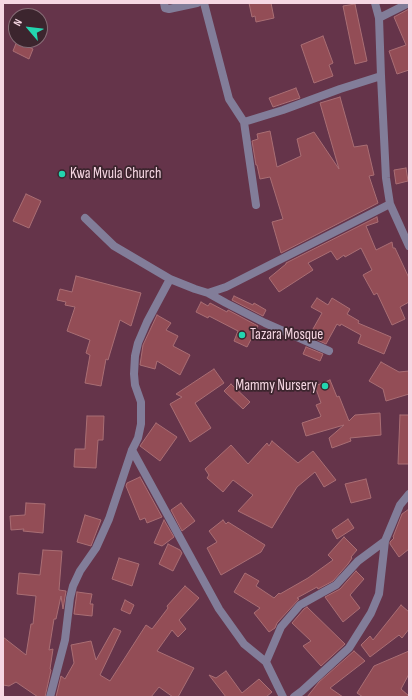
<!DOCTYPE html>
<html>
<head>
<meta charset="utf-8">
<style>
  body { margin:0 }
  #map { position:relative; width:412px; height:700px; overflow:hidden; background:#65344a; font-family:"Sofia Sans Condensed",sans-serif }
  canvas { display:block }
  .frame { position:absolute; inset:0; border:4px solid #f6d7e3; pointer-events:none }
  .north { position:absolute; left:8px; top:8px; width:40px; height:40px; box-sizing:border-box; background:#3c252e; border:1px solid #866c76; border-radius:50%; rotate:298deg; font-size:11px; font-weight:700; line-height:16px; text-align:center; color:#f6d7e3 }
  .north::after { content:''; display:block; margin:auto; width:14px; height:18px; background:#23d5af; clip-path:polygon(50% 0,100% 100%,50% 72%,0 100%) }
</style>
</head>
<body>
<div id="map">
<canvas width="412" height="700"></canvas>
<div class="frame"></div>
<div class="north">N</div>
</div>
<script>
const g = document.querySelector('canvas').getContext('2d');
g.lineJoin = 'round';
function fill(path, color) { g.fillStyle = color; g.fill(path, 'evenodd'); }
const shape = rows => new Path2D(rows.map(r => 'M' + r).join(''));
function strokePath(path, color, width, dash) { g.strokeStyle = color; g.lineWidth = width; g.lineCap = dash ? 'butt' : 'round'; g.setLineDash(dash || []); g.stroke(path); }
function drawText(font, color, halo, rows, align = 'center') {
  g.font = font + ' "Sofia Sans Condensed",sans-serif'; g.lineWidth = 3.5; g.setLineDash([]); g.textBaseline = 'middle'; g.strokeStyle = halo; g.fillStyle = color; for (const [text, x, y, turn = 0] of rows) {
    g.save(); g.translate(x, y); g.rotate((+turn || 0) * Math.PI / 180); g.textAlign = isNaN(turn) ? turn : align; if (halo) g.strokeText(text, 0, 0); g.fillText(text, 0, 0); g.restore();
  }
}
const building = shape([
  [249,3,271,3,274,18,256,22,255,16,252,17,249,3],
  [355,4,367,61,355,64,343,6,355,4],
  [409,9,409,70,397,74,389,51,406,45,394,17,409,9],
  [323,36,333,63,329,65,333,76,314,83,301,45,323,36],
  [17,41,33,49,29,59,13,51,17,41],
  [296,88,300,98,273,107,269,98,296,88],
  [340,97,354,147,367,145,374,175,369,176,378,203,281,253,272,222,283,219,270,177,260,179,257,165,256,165,252,141,258,139,257,134,270,131,277,167,301,156,297,139,314,132,339,169,320,103,340,97],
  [406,168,408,181,396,184,394,170,406,168],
  [26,194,41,201,29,228,13,221,26,194],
  [377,217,378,222,366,226,376,250,392,242,393,248,395,248,409,278,409,302,400,307,405,319,392,325,377,293,374,295,363,275,372,270,361,248,345,257,344,255,337,260,331,251,308,263,313,270,279,292,269,278,286,264,286,263,377,217],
  [76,276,141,293,131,326,120,320,108,360,106,359,101,386,85,383,90,355,86,353,90,340,67,331,75,307,65,305,66,302,57,300,60,289,72,292,76,276],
  [234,296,253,305,254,303,266,310,263,316,232,300,234,296],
  [317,298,328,305,332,298,350,309,347,314,359,321,358,323,391,337,384,354,358,343,361,335,341,324,340,326,337,324,326,344,309,336,322,313,311,307,317,298],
  [201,302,208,306,210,303,227,312,228,310,258,326,247,347,234,341,238,331,209,316,208,318,196,312,201,302],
  [157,315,171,323,166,330,178,336,173,346,190,355,180,375,157,361,155,369,140,365,143,345,157,315],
  [306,347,323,354,320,361,303,354,306,347],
  [381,362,399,372,409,371,409,394,386,401,383,389,369,381,381,362],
  [214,369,224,383,195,403,211,428,190,442,170,404,182,397,176,394,214,369],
  [330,380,337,397,339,396,349,421,355,415,380,413,381,435,350,438,351,441,332,448,329,438,344,425,306,436,302,423,320,417,321,416,316,405,321,403,315,386,330,380],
  [231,384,250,402,243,409,224,391,231,384],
  [400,415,409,415,409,464,398,464,400,415],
  [87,416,104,416,103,440,98,440,96,468,74,467,75,449,85,449,87,416],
  [156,423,177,437,160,461,140,446,156,423],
  [272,441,298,463,313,451,336,480,324,487,315,472,297,487,272,528,238,511,253,495,233,480,223,492,207,478,209,475,205,469,231,445,248,464,267,443,269,446,272,441],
  [140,477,162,517,147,523,145,518,140,520,126,486,127,483,140,477],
  [366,479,371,498,351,503,345,484,366,479],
  [26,503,45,504,43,533,23,531,24,529,11,530,10,516,25,515,26,503],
  [181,503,195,521,182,531,171,510,181,503],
  [409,509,409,549,399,557,390,544,390,542,394,538,393,537,402,514,409,509],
  [85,515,101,520,91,546,77,542,85,515],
  [348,519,354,528,337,539,332,530,348,519],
  [164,520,174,537,162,546,154,543,164,520],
  [223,520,226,524,228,522,265,545,261,552,221,575,207,548,217,542,209,531,223,520],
  [344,537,357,550,351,557,352,558,348,564,333,581,318,589,317,587,297,598,299,599,277,623,275,628,269,632,254,613,260,608,234,592,245,573,259,581,256,586,274,598,279,593,280,594,308,578,333,560,328,555,344,537],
  [168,544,180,550,182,553,173,571,159,564,168,544],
  [43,550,62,551,59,590,66,591,63,609,61,596,56,619,54,619,49,650,53,649,50,669,51,670,45,697,38,697,16,682,9,686,3,685,3,637,26,655,31,624,33,624,36,596,17,594,19,573,40,575,43,550],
  [119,558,139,564,132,586,112,579,119,558],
  [356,571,364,579,350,595,360,608,343,622,325,597,340,589,356,571],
  [185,586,199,598,179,620,186,629,178,637,172,630,157,651,194,668,178,697,173,697,159,687,151,697,56,697,61,676,65,679,74,663,71,645,91,641,96,660,114,628,121,631,100,675,110,681,146,625,152,629,168,608,167,606,185,586],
  [77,592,92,594,90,604,93,604,92,616,74,614,77,592],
  [125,600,134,605,130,614,121,610,125,600],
  [401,605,409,612,409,629,402,638,399,635,370,657,361,645,370,636,373,640,401,605],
  [307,607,345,644,321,666,303,646,311,641,292,623,304,609,307,607],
  [354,651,365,661,330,688,343,697,307,697,319,682,354,651],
  [409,651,409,674,401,689,409,696,409,697,363,697,357,693,374,666,409,651],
  [226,671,242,693,259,679,272,692,266,697,226,697,209,675,216,678,226,671]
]);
fill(building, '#934d56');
strokePath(building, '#a96e74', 1);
strokePath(shape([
  [164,3,165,8,169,9,197,3],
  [204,3,229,99,244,122,256,205],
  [375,3,379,18,381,76,386,178,390,204,409,246],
  [379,18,409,3],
  [244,122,283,110,340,89,381,76],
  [85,218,114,246,170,279,195,289,208,293,226,303,265,323,329,351],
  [208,293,226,287,390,204],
  [132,450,219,609,244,644,266,662],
  [50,697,65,640,70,598,73,586,80,571,96,548,109,519,132,450,138,438,141,424,141,402,135,385,134,374,135,356,138,343,147,322,170,279],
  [283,697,266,662,281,627,300,605,336,585,358,561,385,541],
  [294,697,302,691,349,648,371,613,379,594,385,541,400,505,409,494]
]), '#827d99', 8);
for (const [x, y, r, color] of [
  [62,174,4,"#23d5af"],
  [242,335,4,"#23d5af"],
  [325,386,4,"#23d5af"]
]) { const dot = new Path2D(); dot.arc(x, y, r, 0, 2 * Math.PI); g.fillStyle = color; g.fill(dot); strokePath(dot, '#3c252e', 1.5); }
drawText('15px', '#f6d7e3', '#3c252e', [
  ["Kwa Mvula Church",70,174],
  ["Tazara Mosque",250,335],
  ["Mammy Nursery",317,386,"right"]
], 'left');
</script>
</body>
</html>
